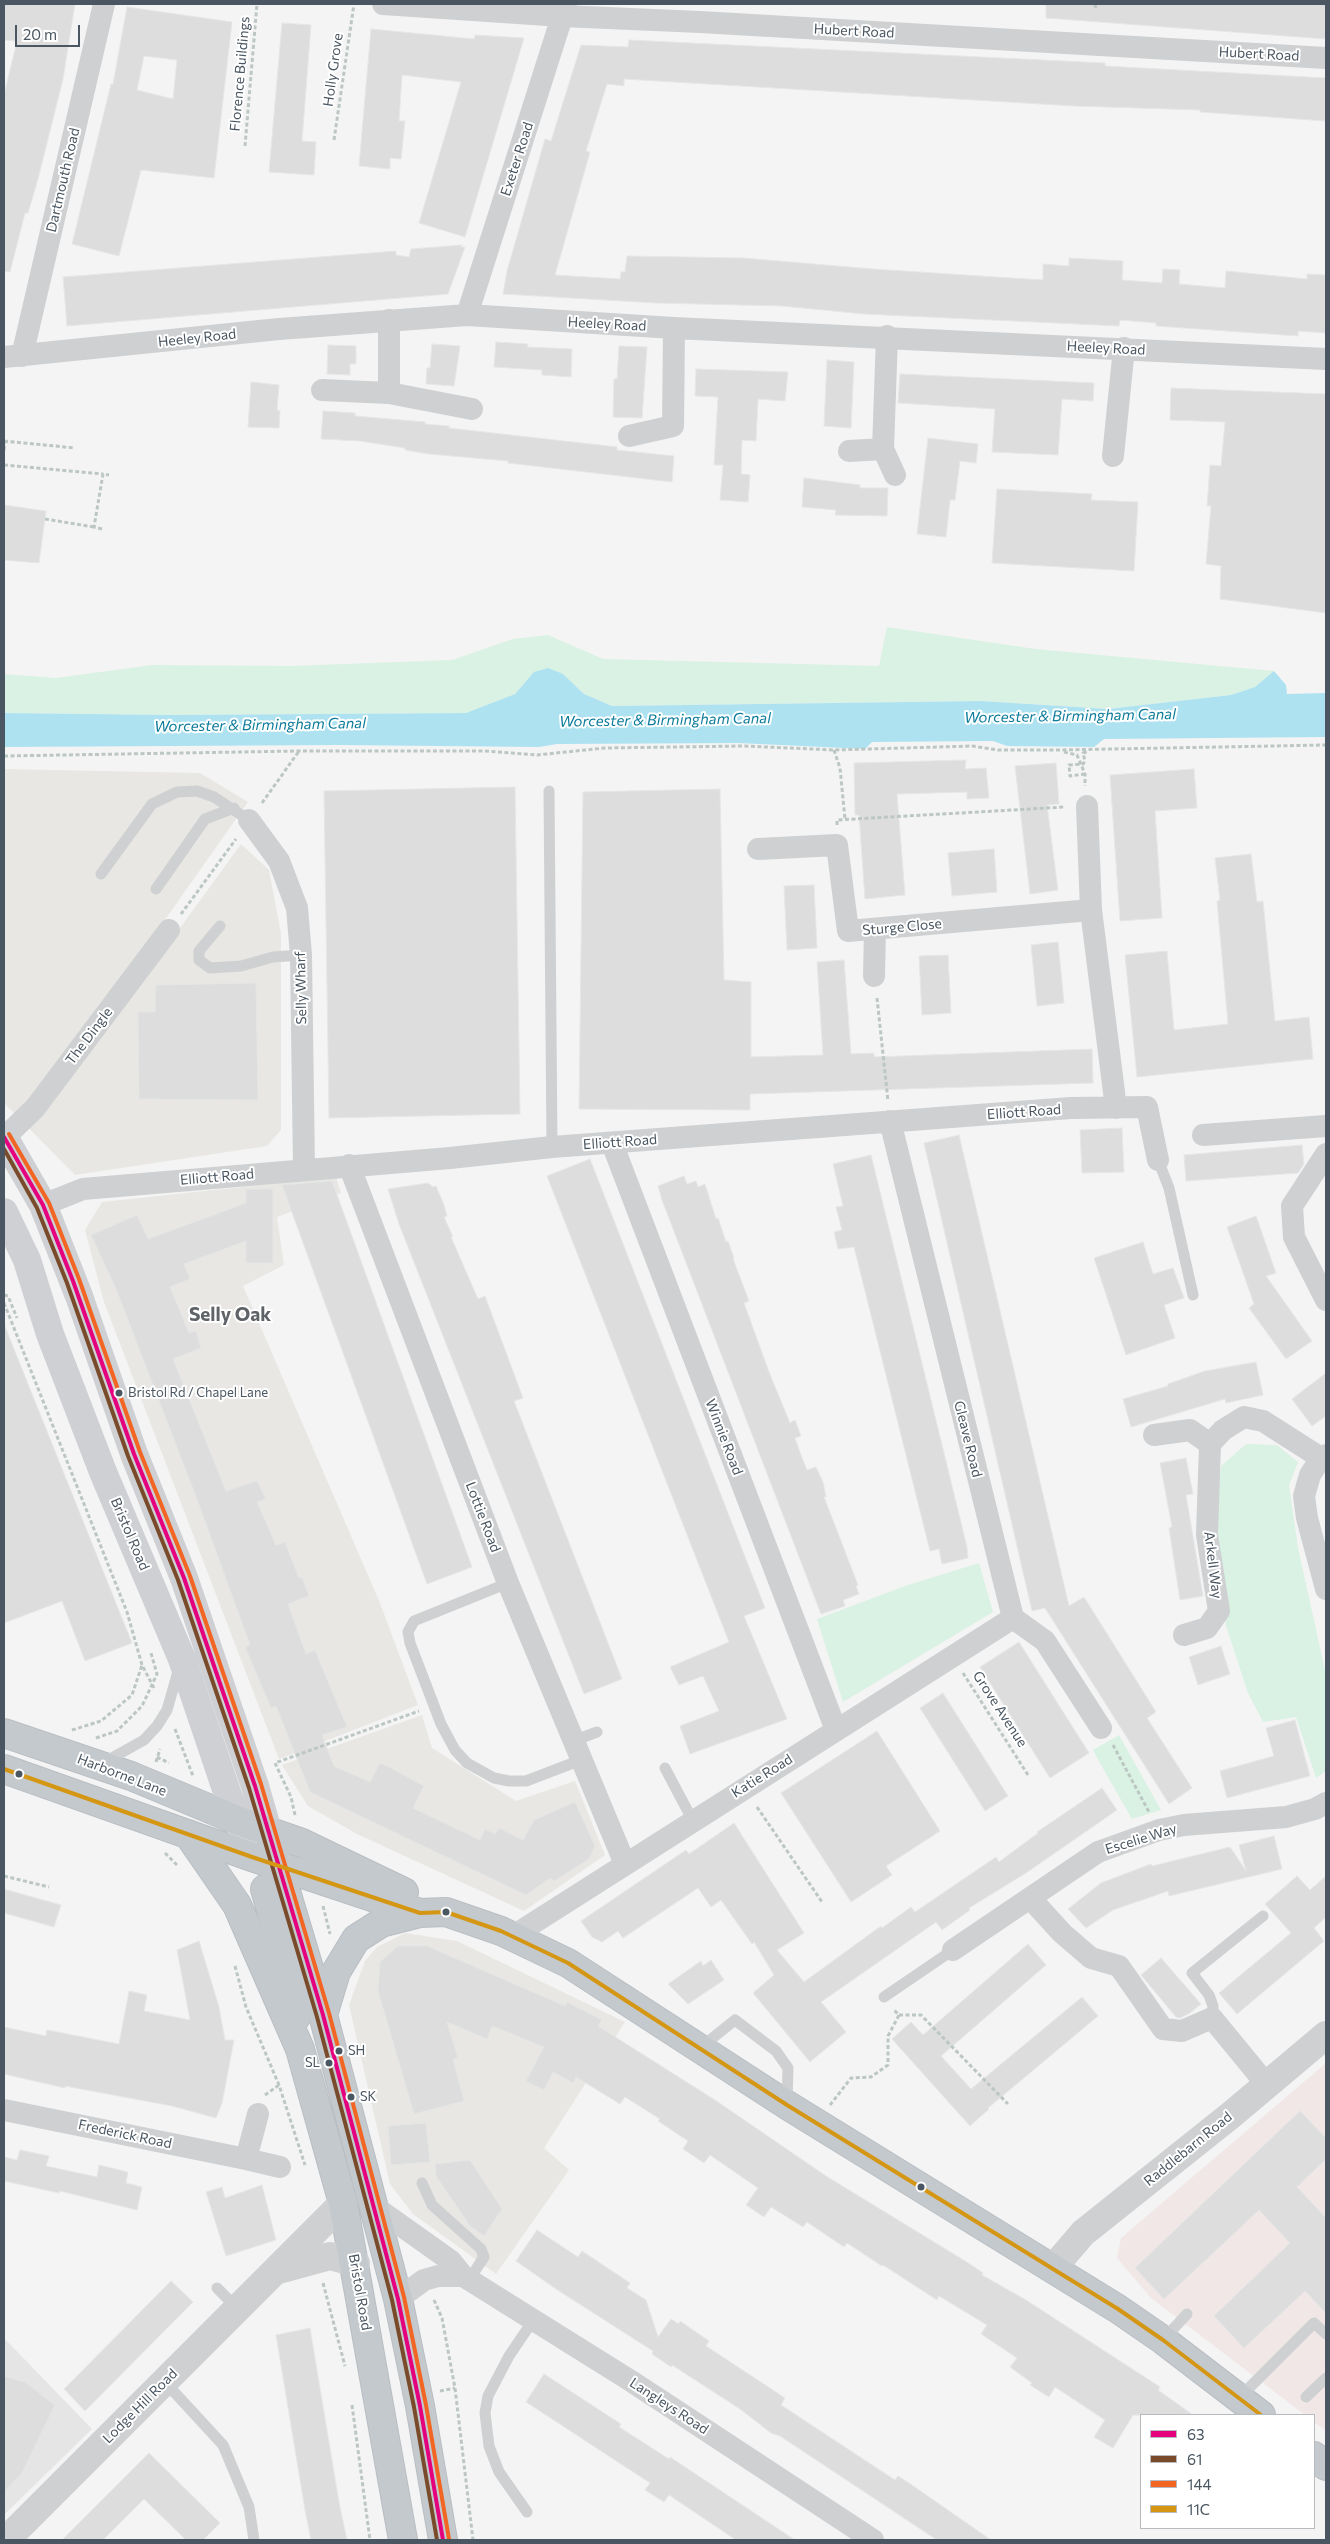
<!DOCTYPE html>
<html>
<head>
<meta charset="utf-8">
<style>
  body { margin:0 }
  #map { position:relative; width:1330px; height:2544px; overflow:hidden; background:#f4f4f4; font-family:Commissioner,sans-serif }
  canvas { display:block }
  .frame { position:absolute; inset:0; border:5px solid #4a5661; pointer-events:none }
  .legend { position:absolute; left:1140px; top:2414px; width:175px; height:115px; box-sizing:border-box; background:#fff; border:1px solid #b7bbc0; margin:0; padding:6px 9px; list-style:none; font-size:15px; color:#4a5661 }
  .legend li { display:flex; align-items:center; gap:10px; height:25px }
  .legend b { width:25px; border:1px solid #b7bbc0 }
  .scale { position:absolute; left:15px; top:25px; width:65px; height:22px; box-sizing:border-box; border:2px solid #4a5661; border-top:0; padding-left:6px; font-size:15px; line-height:18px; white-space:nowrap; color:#4a5661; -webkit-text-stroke:4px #fff; paint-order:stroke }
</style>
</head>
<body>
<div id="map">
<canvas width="1330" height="2544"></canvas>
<div class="frame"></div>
<ul class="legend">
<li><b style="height:6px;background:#e5007d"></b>63</li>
<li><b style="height:6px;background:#7a4b2a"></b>61</li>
<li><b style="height:6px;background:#f26522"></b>144</li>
<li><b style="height:6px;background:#d49613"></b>11C</li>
</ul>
<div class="scale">20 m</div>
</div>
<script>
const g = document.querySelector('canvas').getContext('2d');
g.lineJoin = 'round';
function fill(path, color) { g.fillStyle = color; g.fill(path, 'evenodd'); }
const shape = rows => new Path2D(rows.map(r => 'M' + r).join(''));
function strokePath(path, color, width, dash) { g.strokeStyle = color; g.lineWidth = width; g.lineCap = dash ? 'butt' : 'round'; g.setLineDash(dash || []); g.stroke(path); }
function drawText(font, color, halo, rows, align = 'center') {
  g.font = font + ' Commissioner,sans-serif'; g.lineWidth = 4; g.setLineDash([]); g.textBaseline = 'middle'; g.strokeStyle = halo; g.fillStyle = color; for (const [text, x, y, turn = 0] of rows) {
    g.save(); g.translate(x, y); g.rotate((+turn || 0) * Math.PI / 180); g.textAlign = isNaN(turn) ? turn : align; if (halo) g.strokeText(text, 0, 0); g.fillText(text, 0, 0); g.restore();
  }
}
fill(shape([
  [4,769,200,773,248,802,83,1036,95,1045,241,844,269,870,281,934,281,1130,267,1146,75,1175,4,1103],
  [336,1177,341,1193,277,1217,284,1265,243,1286,380,1603,418,1705,279,1759,104,1302,85,1230,102,1202],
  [422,1715,432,1748,516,1801,575,1781,605,1855,524,1911,357,1834,308,1806,282,1765],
  [405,1933,457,1941,625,2022,544,2148,569,2170,496,2274,413,2214,390,2184,349,2005,365,1961,377,1947]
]), '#e8e7e3');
fill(shape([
  [4,2338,92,2429,4,2515]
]), '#e6e5e6');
fill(shape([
  [1326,2063,1326,2431,1314,2422,1314,2415,1305,2415,1151,2298,1117,2258,1121,2238]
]), '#f1e7e6');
fill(shape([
  [887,627,1035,649,1274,671,1255,687,1231,695,1108,709,981,701,612,706,584,694,563,674,534,672,515,694,466,713,173,715,4,713,4,674,56,678,152,665,291,666,452,660,513,639,548,635,603,659,879,666],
  [1246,1444,1277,1445,1298,1462,1289,1485,1298,1548,1326,1675,1326,1771,1316,1778,1296,1717,1263,1722,1248,1693,1226,1626,1215,1516,1221,1466],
  [979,1563,993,1612,843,1702,817,1619,905,1586],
  [1119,1735,1161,1810,1132,1819,1100,1763,1093,1750]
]), '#d9f2e3');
fill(shape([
  [548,668,563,674,584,694,612,706,981,701,1108,709,1231,695,1255,687,1274,671,1286,685,1287,694,1326,693,1326,737,1104,739,1094,747,1007,746,993,741,872,742,865,749,738,743,557,744,539,747,338,745,4,747,4,713,173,715,466,713,515,694,534,672]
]), '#aee2f0');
const building = shape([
  [4,4,75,4,63,79,38,179,28,213,25,213,10,272,4,271,4,95,17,41,4,40,4,4],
  [1046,4,1326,4,1326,39,1046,18,1046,4],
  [127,7,232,22,214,178,141,170,119,256,72,244,111,84,113,84,127,7],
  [144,56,177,60,173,99,137,90,144,56],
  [282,23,311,25,302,141,316,142,314,175,269,172,282,23],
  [371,29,474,39,475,35,524,38,465,237,419,223,461,82,402,75,399,121,405,121,401,159,390,158,390,169,359,166,371,29],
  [629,40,1105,63,1105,66,1326,78,1326,121,1200,112,1200,110,1074,106,624,79,624,86,607,84,586,151,590,152,555,275,620,279,621,272,625,272,627,256,744,258,873,269,1043,280,1043,264,1069,266,1069,258,1123,261,1122,280,1162,283,1163,269,1180,270,1179,284,1225,288,1226,271,1307,279,1307,274,1326,275,1326,333,1298,331,1298,336,1156,326,1156,323,1120,320,1119,326,864,314,782,306,656,303,503,294,507,271,545,139,551,141,581,45,628,47,629,40],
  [462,245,461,247,465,247,448,294,67,326,63,277,396,251,396,255,409,257,411,249,462,245],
  [496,342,528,344,527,347,572,349,571,377,542,375,542,370,494,367,496,342],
  [432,344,460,346,454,386,426,384,427,368,430,368,432,344],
  [328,345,356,346,356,364,350,364,350,375,327,374,328,345],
  [619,346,647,347,642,418,613,417,614,379,617,379,619,346],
  [827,360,854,362,851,428,824,426,827,360],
  [696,369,788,372,785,401,758,399,756,441,742,440,741,474,750,475,748,502,720,500,723,465,714,465,718,397,695,396,696,369],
  [900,374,1094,383,1093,401,1062,399,1058,455,992,452,995,409,898,403,900,374],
  [251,382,279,385,277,410,280,411,279,428,248,427,251,382],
  [1171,388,1326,394,1326,613,1220,599,1221,566,1206,564,1211,506,1207,506,1210,465,1221,466,1225,422,1170,420,1171,388],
  [323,411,355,413,355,416,425,422,425,424,449,426,449,428,617,447,617,450,674,456,672,482,508,463,508,461,429,454,405,450,405,448,360,441,321,439,323,411],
  [928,438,978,444,976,463,960,461,955,500,950,500,946,537,917,534,928,438],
  [804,478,860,485,860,488,888,488,887,516,835,515,836,510,802,507,804,478],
  [997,489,1092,494,1091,500,1138,502,1134,571,992,563,997,489],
  [4,505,46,511,39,563,4,560,4,505],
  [966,760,965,769,986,768,989,798,967,799,967,792,897,794,905,895,865,899,859,815,855,815,854,763,966,760],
  [1056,763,1059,804,1047,805,1058,890,1030,894,1015,766,1056,763],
  [1194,769,1197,808,1155,811,1162,918,1120,921,1110,775,1194,769],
  [515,787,520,1114,329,1118,324,791,515,787],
  [720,789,724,980,751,982,751,1057,823,1055,817,962,844,960,851,1054,874,1053,874,1057,1092,1049,1093,1083,750,1094,750,1110,579,1109,583,792,720,789],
  [994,849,997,892,952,896,948,853,994,849],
  [1251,854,1257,902,1263,901,1275,1021,1309,1017,1313,1059,1137,1077,1125,955,1167,951,1174,1030,1228,1024,1217,901,1220,900,1215,858,1251,854],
  [814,885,817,948,787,950,784,886,814,885],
  [1058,942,1064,1003,1037,1006,1031,945,1058,942],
  [948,955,951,1013,922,1015,919,956,948,955],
  [256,983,258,1100,139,1099,138,1012,155,1012,156,985,256,983],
  [1122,1128,1124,1172,1082,1173,1080,1130,1122,1128],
  [959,1135,1069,1606,1084,1597,1156,1712,1147,1718,1192,1788,1169,1804,1045,1608,1032,1611,924,1143,959,1135],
  [1302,1145,1304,1164,1298,1173,1186,1181,1184,1155,1302,1145],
  [871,1155,967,1547,968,1558,942,1564,939,1549,930,1551,854,1247,838,1249,834,1232,842,1230,836,1207,843,1206,833,1164,871,1155],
  [590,1159,765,1608,744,1616,787,1719,690,1754,680,1726,719,1711,703,1676,679,1685,670,1667,729,1642,547,1176,590,1159],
  [684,1176,687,1184,696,1181,698,1187,705,1184,716,1219,718,1218,726,1242,728,1241,734,1258,733,1259,749,1301,744,1303,769,1372,790,1423,795,1420,801,1436,795,1438,801,1455,807,1470,816,1467,823,1482,826,1497,824,1497,858,1585,856,1586,859,1594,843,1600,845,1606,821,1614,662,1200,658,1186,684,1176],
  [332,1181,472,1567,427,1584,282,1185,332,1181],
  [428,1183,433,1187,436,1186,444,1205,447,1216,444,1217,453,1237,451,1237,478,1299,485,1296,523,1398,514,1401,622,1679,584,1694,399,1224,388,1189,428,1183],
  [246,1189,273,1189,273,1263,246,1263,246,1241,184,1264,190,1279,170,1287,189,1333,196,1331,201,1348,173,1359,226,1491,257,1481,266,1499,257,1502,276,1545,285,1542,299,1578,302,1577,309,1596,288,1604,306,1654,315,1650,347,1727,322,1735,334,1766,370,1782,380,1763,391,1768,424,1786,413,1808,480,1840,485,1829,495,1834,499,1828,523,1840,534,1820,575,1802,595,1846,589,1859,554,1881,550,1878,526,1895,310,1792,276,1706,271,1708,245,1647,250,1645,198,1502,116,1289,91,1235,137,1215,148,1239,246,1203,246,1189],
  [1256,1216,1276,1273,1266,1276,1312,1341,1286,1359,1249,1308,1254,1304,1227,1227,1256,1216],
  [1143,1242,1153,1274,1173,1268,1184,1298,1164,1305,1175,1338,1126,1355,1094,1258,1143,1242],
  [4,1324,132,1643,85,1661,62,1601,4,1623,4,1324],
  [1256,1362,1263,1395,1226,1403,1225,1399,1131,1427,1123,1399,1168,1386,1168,1384,1205,1371,1256,1362],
  [1326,1373,1326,1416,1312,1426,1292,1399,1326,1373],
  [1186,1458,1193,1494,1186,1495,1203,1596,1180,1600,1169,1528,1172,1527,1160,1463,1186,1458],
  [1019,1642,1089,1753,1050,1778,980,1667,1019,1642],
  [1221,1646,1230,1674,1198,1685,1189,1657,1221,1646],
  [943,1693,1008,1796,985,1811,920,1708,943,1693],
  [1295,1720,1310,1776,1227,1798,1220,1771,1274,1756,1266,1728,1295,1720],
  [877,1731,940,1831,886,1866,892,1875,851,1902,781,1793,877,1731],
  [1102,1788,1117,1810,1026,1873,969,1908,970,1910,942,1930,936,1922,821,2002,846,2032,810,2062,753,1993,774,1975,754,1942,752,1944,721,1900,711,1907,698,1888,623,1938,618,1931,602,1942,592,1937,581,1921,686,1850,689,1854,734,1823,804,1933,777,1950,804,1982,881,1926,882,1928,911,1907,915,1912,996,1857,999,1862,1038,1833,1037,1832,1102,1788],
  [1274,1836,1282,1869,1169,1896,1168,1891,1113,1910,1086,1928,1068,1909,1101,1883,1151,1864,1152,1866,1230,1847,1246,1871,1239,1845,1274,1836],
  [1297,1876,1310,1890,1326,1876,1326,1917,1314,1928,1324,1941,1237,2014,1219,1993,1291,1933,1265,1904,1297,1876],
  [4,1889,61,1905,54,1927,4,1913,4,1889],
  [199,1941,219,2007,225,2040,234,2040,222,2103,216,2118,172,2106,65,2086,65,2088,4,2074,4,2027,46,2036,47,2030,119,2044,129,1991,147,1995,144,2011,190,2020,177,1950,199,1941],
  [1028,1944,1046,1965,941,2056,971,2089,1082,1997,1098,2016,988,2108,989,2109,970,2126,892,2039,911,2022,923,2035,1028,1944],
  [398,1946,427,1946,565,2006,567,2002,602,2020,598,2026,715,2100,826,2176,970,2264,983,2273,982,2275,1026,2300,1160,2387,1158,2390,1193,2415,1133,2415,1113,2448,1094,2437,1105,2420,1055,2387,1049,2397,1030,2385,1032,2383,1010,2367,1017,2358,981,2334,987,2325,939,2296,937,2300,883,2265,882,2266,847,2243,844,2247,807,2222,803,2227,771,2207,764,2217,746,2205,758,2188,710,2155,704,2163,683,2149,688,2141,658,2121,660,2119,625,2097,620,2104,576,2077,573,2083,553,2072,544,2090,526,2081,544,2047,492,2026,487,2039,447,2022,458,2058,453,2059,464,2101,414,2114,378,1991,380,1962,398,1946],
  [1161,1958,1201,2004,1190,2013,1180,2018,1176,2017,1141,1975,1161,1958],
  [711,1960,724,1980,688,2004,668,1984,701,1961,703,1966,711,1960],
  [1300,2111,1326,2138,1326,2159,1297,2187,1326,2218,1326,2313,1305,2291,1244,2348,1214,2316,1290,2243,1259,2210,1164,2299,1135,2268,1300,2111],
  [426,2123,430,2162,391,2165,388,2126,426,2123],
  [20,2150,49,2156,46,2166,83,2174,97,2177,99,2165,128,2172,126,2183,142,2187,137,2210,60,2191,59,2193,4,2181,4,2157,17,2160,20,2150],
  [470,2160,502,2209,484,2236,470,2226,436,2176,435,2164,470,2160],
  [262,2185,276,2240,226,2256,206,2192,222,2187,225,2198,262,2185],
  [537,2230,578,2257,582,2251,630,2283,627,2288,646,2300,658,2337,671,2319,679,2324,680,2321,709,2341,706,2346,785,2398,781,2405,895,2480,898,2476,909,2483,991,2540,937,2540,780,2436,771,2433,740,2409,672,2365,671,2367,652,2354,653,2351,556,2289,516,2261,537,2230],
  [171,2281,193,2302,85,2411,64,2389,171,2281],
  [310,2328,339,2502,347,2540,311,2540,305,2510,276,2335,310,2328],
  [544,2374,621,2424,619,2427,669,2459,670,2457,795,2540,736,2540,669,2495,664,2502,645,2490,650,2483,526,2402,544,2374],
  [4,2376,25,2382,55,2405,22,2473,4,2492,4,2376],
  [149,2453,220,2523,203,2540,186,2540,144,2499,103,2540,62,2540,149,2453]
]);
fill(building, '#ddddde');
strokePath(building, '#e5e6e7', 1);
const trunk = shape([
  [4,1733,131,1776,239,1821,302,1843,404,1892],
  [4,1769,252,1857,420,1913,446,1912,501,1931,568,1963,787,2105,1118,2309,1163,2340,1261,2415],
  [268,1831,323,2015,398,2299,420,2406,443,2540],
  [188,1834,237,1905,300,2049,343,2203,403,2540],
  [265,1889,290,1976,296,2017],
  [323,2015,336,1972,356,1939,381,1923,420,1913],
  [1314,2456,1326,2466]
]);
strokePath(trunk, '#b9bec3', 30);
strokePath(shape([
  [1095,4,1096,9],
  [334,140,354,4],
  [245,146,257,4],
  [4,441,75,448],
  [4,450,5,441],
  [4,465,103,474],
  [45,519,94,527],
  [102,529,94,527,103,474,109,475],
  [834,750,840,768,845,819],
  [1064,752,1077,755,1085,774,1085,786],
  [4,756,299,751,485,751,537,755,605,748,744,746,834,750,972,746,998,750,1058,750,1326,745],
  [1085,774,1070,776,1069,765,1083,764,1085,761,1083,753,1089,751],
  [262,803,299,751],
  [837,825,837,820,1065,807],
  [181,914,236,839],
  [877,998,888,1101],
  [4,1295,8,1296,17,1318],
  [4,1303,127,1612,142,1665,155,1690],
  [963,1673,1028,1775],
  [175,1729,193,1776],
  [72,1730,101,1721,132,1695,142,1665],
  [96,1738,117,1731,142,1706,157,1674,151,1653],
  [1113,1745,1149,1812],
  [157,1757,169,1763],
  [156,1762,160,1749],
  [757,1807,822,1902],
  [295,1815,291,1797,275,1763,419,1711],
  [165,1853,178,1866],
  [4,1876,49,1887],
  [323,1906,330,1934],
  [235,1966,246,2007,279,2085,305,2165],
  [899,2015,921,2015,1008,2104],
  [265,2095,279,2085],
  [830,2105,851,2078,871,2077,888,2065,888,2036,899,2015,893,2009],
  [323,2283,345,2366],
  [434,2300,442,2318,455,2388,473,2540],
  [440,2391,455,2388],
  [352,2405,370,2540]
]), '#bcc7c4', 3, [4, 2.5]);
strokePath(shape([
  [549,791,552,1147],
  [101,874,152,804,177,792,197,791,214,797,249,820],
  [156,889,205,819,234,808],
  [220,926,199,951,199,960,210,968,241,966,273,957,301,955],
  [1158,1160,1169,1188,1193,1295],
  [508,1583,414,1621,408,1632,410,1643,441,1724,455,1750,467,1763,494,1778,509,1781,526,1781,581,1760],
  [573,1741,597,1732],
  [103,1763,144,1740,157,1726,167,1710,179,1668],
  [665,1768,693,1821],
  [884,1997,953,1950],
  [1212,2018,1213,2006,1209,1995,1192,1973,1263,1916],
  [700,2048,735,2020,776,2051,788,2068,787,2102],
  [422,2183,432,2205,481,2249,484,2257,469,2280],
  [217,2288,237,2308],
  [1163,2340,1187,2314],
  [164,2381,223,2445,249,2507,254,2540],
  [1306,2397,1326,2378],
  [1239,2398,1314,2323,1326,2334],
  [527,2512,499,2472,489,2446,485,2413,488,2396,509,2356,534,2319]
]), '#ced0d2', 11);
strokePath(shape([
  [383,4,562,16,700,22,1326,58],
  [467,315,566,4],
  [887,336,883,449,895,475],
  [22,356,104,4],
  [4,357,279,329,467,315,674,328,1326,359],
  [322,390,389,393,389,320],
  [389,393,472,409],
  [629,436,673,426,674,328],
  [849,451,883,449],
  [1113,456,1124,348],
  [1087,806,1091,910,1116,1108],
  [249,820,279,861,297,908,301,955,304,1169],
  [758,849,837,845,848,931,1091,910],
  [874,976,875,930],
  [890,1121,1013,1618,1045,1641,1101,1728],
  [1203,1135,1326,1126],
  [4,1138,35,1108,169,930],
  [612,1143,836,1730],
  [1326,1154,1292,1206,1294,1237,1326,1300],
  [349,1165,508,1583,625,1864],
  [43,1205,83,1189,450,1158,552,1147,1071,1108,1147,1107,1158,1160],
  [1154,1435,1190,1430,1210,1444],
  [1326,1455,1321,1458,1310,1475,1304,1496,1307,1518,1326,1589],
  [1184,1635,1207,1628,1219,1611,1207,1535,1210,1444,1223,1430,1244,1417,1263,1421,1321,1458],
  [1031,1899,1062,1933,1091,1958,1119,1966,1163,2029,1182,2031,1212,2018,1267,2085],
  [513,1936,1013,1618],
  [953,1950,1098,1852,1159,1830,1184,1825,1286,1817,1315,1809,1326,1803],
  [4,2110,246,2159,258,2114],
  [246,2159,280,2167],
  [375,2207,451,2261,463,2276,631,2381,873,2540],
  [398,2299,424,2280,438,2276,463,2276]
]), '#ced0d2', 22);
strokePath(shape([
  [1053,2268,1083,2233,1231,2115,1326,2035],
  [275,2271,330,2256,356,2263],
  [6,2540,343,2203]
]), '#ced0d2', 28);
strokePath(shape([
  [4,1137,43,1205,79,1296,134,1454,184,1578,255,1786,268,1831],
  [4,1212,27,1260,50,1334,103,1472,182,1659,232,1807,252,1857]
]), '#ced0d4', 28);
strokePath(trunk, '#c4c9cd', 28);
strokePath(shape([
  [4,1137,43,1205,73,1281,134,1454,184,1578,255,1786,323,2015,398,2299,420,2406,443,2540]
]), '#e5007d', 4);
strokePath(shape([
  [4,1149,37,1208,67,1283,128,1456,178,1580,249,1788,317,2017,392,2300,414,2407,437,2540]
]), '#7a4b2a', 4);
strokePath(shape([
  [9,1134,49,1203,79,1279,140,1452,190,1576,261,1784,329,2013,404,2297,426,2405,449,2539]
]), '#f26522', 4);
strokePath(shape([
  [4,1769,252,1857,420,1913,446,1912,501,1931,568,1963,787,2105,1118,2309,1163,2340,1261,2415]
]), '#d49613', 4);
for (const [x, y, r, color] of [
  [119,1393,4.5,"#4a5661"],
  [19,1774,4.5,"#4a5661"],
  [446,1912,4.5,"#4a5661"],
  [339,2051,4.5,"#4a5661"],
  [329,2063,4.5,"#4a5661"],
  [351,2097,4.5,"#4a5661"],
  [921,2187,4.5,"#4a5661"]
]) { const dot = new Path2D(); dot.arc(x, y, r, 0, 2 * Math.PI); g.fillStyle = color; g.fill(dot); strokePath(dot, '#fff', 2); }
drawText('13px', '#4a5661', '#fff', [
  ["Bristol Rd / Chapel Lane",128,1393],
  ["SH",348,2051],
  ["SL",320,2063,"right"],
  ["SK",360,2097]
], 'left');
drawText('14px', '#4a5661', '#fff', [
  ["Hubert Road",854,31,3],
  ["Hubert Road",1259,54,3],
  ["Holly Grove",333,70,-82],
  ["Florence Buildings",240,74,-85],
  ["Exeter Road",517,159,-72],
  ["Dartmouth Road",63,180,-77],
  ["Heeley Road",607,324,3],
  ["Heeley Road",197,338,-6],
  ["Heeley Road",1106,348,3],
  ["Sturge Close",902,927,-5],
  ["Selly Wharf",301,988,-91],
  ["The Dingle",89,1036,-53],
  ["Elliott Road",1024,1112,-4],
  ["Elliott Road",620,1142,-4],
  ["Elliott Road",217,1177,-5],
  ["Winnie Road",724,1437,69],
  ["Gleave Road",968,1439,76],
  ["Lottie Road",483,1517,69],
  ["Bristol Road",130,1534,67],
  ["Arkell Way",1213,1565,83],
  ["Grove Avenue",1000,1709,57],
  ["Harborne Lane",122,1775,21],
  ["Katie Road",762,1776,-32],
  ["Escelie Way",1141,1839,-17],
  ["Frederick Road",125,2134,12],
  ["Raddlebarn Road",1188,2149,-39],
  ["Bristol Road",360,2292,80],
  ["Lodge Hill Road",140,2406,-45],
  ["Langleys Road",669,2406,33]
]);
drawText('italic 15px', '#0c7c9b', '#fff', [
  ["Worcester & Birmingham Canal",1070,716,-1],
  ["Worcester & Birmingham Canal",665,720,-1],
  ["Worcester & Birmingham Canal",260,725,-1]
]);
drawText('bold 19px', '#5f6368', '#fff', [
  ["Selly Oak",230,1315]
]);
</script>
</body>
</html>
